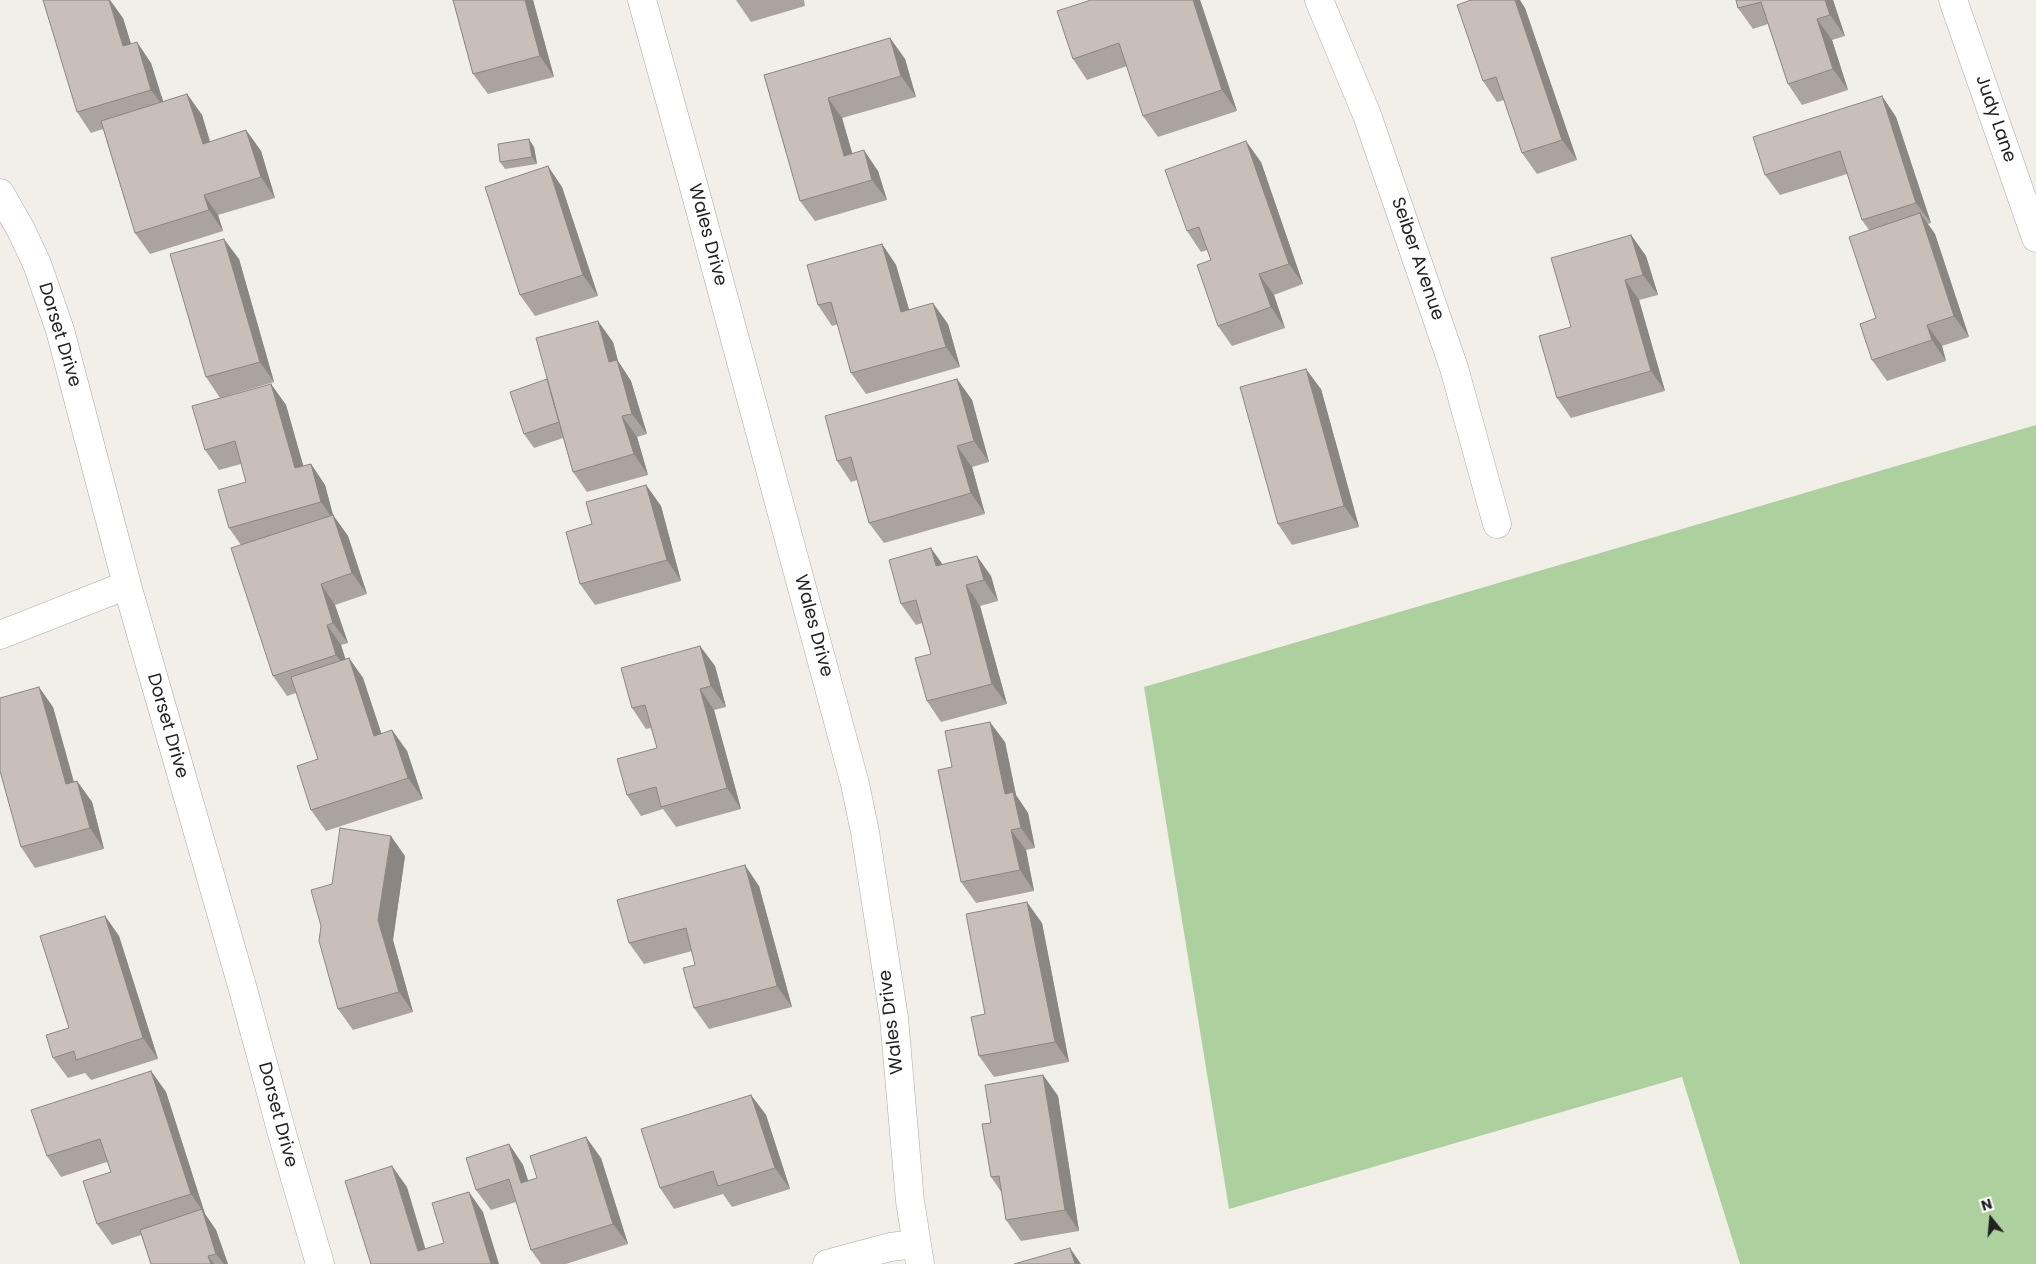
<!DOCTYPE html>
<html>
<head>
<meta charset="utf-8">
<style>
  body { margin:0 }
  #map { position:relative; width:2036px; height:1264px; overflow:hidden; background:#f2efe9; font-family:Poppins,sans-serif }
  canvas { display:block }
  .north { position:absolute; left:1966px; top:1194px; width:50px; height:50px; -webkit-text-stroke:4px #fff; paint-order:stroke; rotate:343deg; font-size:14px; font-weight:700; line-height:20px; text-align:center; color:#222 }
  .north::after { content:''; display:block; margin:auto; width:18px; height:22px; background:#222; clip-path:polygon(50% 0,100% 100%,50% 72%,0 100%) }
</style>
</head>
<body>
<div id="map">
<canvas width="2036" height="1264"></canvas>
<div class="north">N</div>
</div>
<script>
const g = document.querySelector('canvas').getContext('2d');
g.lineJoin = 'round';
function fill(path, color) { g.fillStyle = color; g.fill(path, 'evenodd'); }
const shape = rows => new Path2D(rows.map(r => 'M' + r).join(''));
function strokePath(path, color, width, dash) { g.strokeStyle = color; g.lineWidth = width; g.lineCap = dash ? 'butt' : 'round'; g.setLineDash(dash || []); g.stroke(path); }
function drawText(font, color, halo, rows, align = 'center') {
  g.font = font + ' Poppins,sans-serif'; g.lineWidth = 4.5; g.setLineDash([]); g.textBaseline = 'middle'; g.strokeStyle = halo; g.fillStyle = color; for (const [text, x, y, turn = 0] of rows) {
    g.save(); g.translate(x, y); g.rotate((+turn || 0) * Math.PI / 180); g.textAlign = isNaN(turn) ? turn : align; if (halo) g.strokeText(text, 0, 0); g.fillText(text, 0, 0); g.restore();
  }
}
fill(shape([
  [2036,425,2036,1264,1740,1264,1682,1077,1229,1209,1144,687]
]), '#add19e');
const minor = shape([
  [642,0,692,180,855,784,865,832,894,1018,910,1201,920,1264],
  [1319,0,1367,115,1454,368,1497,524],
  [1953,0,2036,238],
  [0,193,21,230,37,264,60,330,127,585,244,993,283,1137,320,1264],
  [0,635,127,585],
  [827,1264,890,1247,916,1244]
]);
strokePath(minor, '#a9a9a9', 29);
strokePath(minor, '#fff', 28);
fill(shape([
  [453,0,533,0,554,77,488,94,473,74],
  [736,0,804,0,805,6,751,22],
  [1091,0,1200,0,1237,111,1158,137,1143,116,1127,66,1087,80,1073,59],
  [1736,0,1833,0,1845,36,1832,40,1848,90,1802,105,1788,84,1768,24,1753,29,1738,8],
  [1525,8,1577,160,1537,174,1522,153,1504,100,1497,102,1483,81],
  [123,18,131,44,151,63,163,102,187,94,202,115,210,142,246,130,261,151,275,198,218,215,223,231,150,254,135,233,103,129,91,133,77,112],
  [890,38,905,59,916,97,842,118,852,154,878,171,887,200,815,221,800,201,764,75],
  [1882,96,1896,117,1931,223,1928,224,1935,234,1969,337,1942,346,1946,361,1887,381,1872,360,1876,318,1869,230,1862,220,1847,174,1780,195,1765,175],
  [534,147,537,164,505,169,500,162],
  [1261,162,1303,284,1274,295,1285,328,1232,346,1218,326,1211,260,1207,250,1201,252,1187,231],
  [562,187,598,296,535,316,520,295],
  [1631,235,1646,256,1658,295,1639,300,1665,391,1571,418,1557,398,1571,327],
  [882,244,896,265,909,310,948,324,960,367,866,394,851,373,838,324,832,326,818,305],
  [239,259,274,382,220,398,206,377],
  [613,342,618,361,631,381,647,434,637,437,648,475,587,492,573,472,563,438,534,448,524,434,547,379],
  [957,379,972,400,989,462,972,467,985,514,884,543,869,523,857,480,851,482,837,461],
  [271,384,286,405,303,466,311,464,325,485,333,515,348,536,367,594,335,605,348,643,341,645,345,659,349,658,363,678,381,734,392,730,407,751,423,799,326,831,311,810,318,759,296,693,287,696,273,676,241,545,229,528,246,482,241,464,219,470,205,450],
  [1321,389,1359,527,1292,545,1278,524],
  [646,485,661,506,681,581,595,605,580,584,592,524],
  [943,565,991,576,998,601,980,606,1007,704,941,722,927,701,931,654,922,623,916,625,901,604],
  [700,646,715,666,726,707,714,710,741,809,676,827,663,809,641,816,627,795,657,748,651,728,646,729,632,708],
  [53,707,74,782,77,781,92,802,104,849,35,868,21,847],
  [1005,742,1016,795,1028,813,1035,848,1026,850,1034,891,976,903,961,882,952,767],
  [405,856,393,940,413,1012,353,1030,338,1009,332,884],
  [759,886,792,1007,709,1029,694,1008,695,965,692,951,644,964,629,943],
  [105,916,119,936,158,1059,91,1080,85,1073,68,1078,53,1058,69,1028],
  [1042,923,1069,1062,994,1077,979,1056,985,1014],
  [151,1071,166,1092,205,1214,216,1230,228,1264,151,1264,141,1235,112,1245,97,1224,111,1172,107,1162,61,1177,47,1156],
  [1043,1075,1058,1096,1079,1231,1021,1241,1006,1220,1002,1193,991,1177,991,1123],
  [751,1095,766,1115,790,1189,732,1207,723,1194,674,1209,660,1188],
  [509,1144,523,1165,528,1181,601,1158,628,1244,566,1264,541,1264,531,1250,516,1202,491,1210,476,1190]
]), '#aba49e');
fill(shape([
  [109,0,110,0,123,18,138,67,123,46],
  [525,0,533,0,554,77,540,56],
  [1193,0,1200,0,1237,111,1222,90],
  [1515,0,1520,0,1525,8,1577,160,1562,140],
  [1825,0,1833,0,1845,36,1830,15],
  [1817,19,1832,40,1848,90,1833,69],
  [890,38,905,59,916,97,901,76],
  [137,42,151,63,166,110,151,90],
  [187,94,202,115,217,165,203,144],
  [1882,96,1896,117,1931,223,1916,203],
  [828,98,842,118,859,176,844,156],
  [246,130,261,151,275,198,261,177],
  [529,139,534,147,537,164,532,157],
  [1246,141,1261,162,1303,284,1289,264],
  [864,150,878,171,887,200,872,180],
  [548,166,562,187,598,296,583,275],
  [204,195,218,215,223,231,209,210],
  [1920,213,1935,234,1969,337,1954,316],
  [1631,235,1646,256,1658,295,1643,275],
  [224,239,239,259,274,382,260,362],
  [882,244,896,265,916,333,901,312],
  [1259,274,1274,295,1285,328,1271,307],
  [1625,280,1639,300,1665,391,1651,371],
  [933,303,948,324,960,367,946,347],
  [598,321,613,342,618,361,631,381,647,434,632,414,609,362],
  [1927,325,1942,346,1946,361,1932,340],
  [1306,369,1321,389,1359,527,1344,506],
  [957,379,972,400,989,462,974,441],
  [271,384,286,405,310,489,295,468],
  [622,416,637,437,648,475,634,454],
  [957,446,972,467,985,514,971,493],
  [311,464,325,485,333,515,348,536,367,594,352,573,335,522,321,502],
  [646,485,661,506,681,581,667,560],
  [931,548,946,569,936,566],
  [977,556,991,576,998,601,984,580],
  [321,584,335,605,348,643,333,623],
  [966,585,980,606,1007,704,992,684],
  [327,625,341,645,351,676,336,655],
  [700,646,715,666,726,707,711,686],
  [349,658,363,678,389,756,374,736],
  [39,687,53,707,80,805,66,784],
  [700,689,714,710,741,809,727,788],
  [990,722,1005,742,1016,795,1028,813,1035,848,1021,828,1005,794],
  [392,730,407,751,423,799,408,778],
  [77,781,92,802,104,849,90,828],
  [1011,830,1026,850,1034,891,1020,870],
  [391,836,405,856,393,940,413,1012,399,992,378,920],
  [745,865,759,886,792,1007,777,986],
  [1027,902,1042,923,1069,1062,1055,1042],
  [105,916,119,936,158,1059,143,1038],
  [151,1071,166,1092,205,1214,216,1230,228,1264,224,1264,216,1254,202,1210,191,1194],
  [1043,1075,1058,1096,1079,1231,1065,1210],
  [751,1095,766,1115,790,1189,775,1168],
  [586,1137,601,1158,628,1244,613,1224],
  [509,1144,523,1165,536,1204,521,1183],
  [392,1166,407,1187,430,1264,418,1251],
  [469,1192,483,1212,499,1264,491,1264],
  [1070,1248,1081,1264,1075,1264],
  [208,1256,214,1264,211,1264]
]), '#8b8681');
const building = shape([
  [43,0,109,0,123,46,137,42,151,90,77,112,43,0],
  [453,0,525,0,540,56,473,74,453,0],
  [1091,0,1193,0,1222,90,1143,116,1119,43,1073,59,1057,11,1091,0],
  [1471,0,1515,0,1562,140,1522,153,1496,77,1483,81,1457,5,1471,0],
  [1736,0,1825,0,1830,15,1817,19,1833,69,1788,84,1761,2,1738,8,1736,0],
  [890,38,901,76,828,98,844,156,864,150,872,180,800,201,764,75,890,38],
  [187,94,203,144,246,130,261,177,204,195,209,210,135,233,101,121,187,94],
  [1882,96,1916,203,1862,220,1840,151,1765,175,1753,137,1882,96],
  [529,139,532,157,500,162,498,144,529,139],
  [1246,141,1289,264,1259,274,1271,307,1218,326,1197,265,1211,260,1199,227,1187,231,1165,170,1246,141],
  [548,166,583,275,520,295,485,187,548,166],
  [1920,213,1954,316,1927,325,1932,340,1872,360,1860,324,1876,318,1849,237,1920,213],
  [1631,235,1643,275,1625,280,1651,371,1557,398,1539,336,1571,327,1551,258,1631,235],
  [224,239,260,362,206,377,170,254,224,239],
  [882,244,901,312,933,303,946,347,851,373,831,302,818,305,807,265,882,244],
  [598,321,609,362,617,360,632,414,622,416,634,454,573,472,536,338,598,321],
  [1306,369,1344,506,1278,524,1240,387,1306,369],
  [547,379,559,422,524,434,510,392,547,379],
  [957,379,974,441,957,446,971,493,869,523,851,457,837,461,825,416,957,379],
  [271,384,295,468,311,464,321,502,229,528,218,490,246,482,235,441,205,450,192,406,271,384],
  [646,485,667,560,580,584,566,532,592,524,586,502,646,485],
  [333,515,352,573,321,584,333,623,327,625,336,655,273,676,231,548,333,515],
  [931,548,936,566,977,556,984,580,966,585,992,684,927,701,915,658,931,654,916,600,901,604,889,560,931,548],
  [700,646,711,686,700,689,727,788,661,807,656,787,627,795,617,759,657,748,645,705,632,708,621,668,700,646],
  [349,658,374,736,392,730,408,778,311,810,297,766,318,759,291,677,349,658],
  [39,687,66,784,77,781,90,828,21,847,0,771,0,698,39,687],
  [990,722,1005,794,1013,792,1021,828,1011,830,1020,870,961,882,938,770,952,767,945,731,990,722],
  [340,828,391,836,378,920,399,992,338,1009,319,941,321,926,311,890,332,884,340,828],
  [745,865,777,986,694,1008,683,968,695,965,686,928,629,943,617,900,745,865],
  [1027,902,1055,1042,979,1056,971,1017,985,1014,966,914,1027,902],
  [105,916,143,1038,76,1060,74,1051,53,1058,46,1035,69,1028,40,936,105,916],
  [151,1071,191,1194,97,1224,83,1181,111,1172,100,1139,47,1156,31,1110,151,1071],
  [1043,1075,1065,1210,1006,1220,999,1176,991,1177,982,1124,991,1123,985,1085,1043,1075],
  [751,1095,775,1168,718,1186,713,1171,660,1188,641,1129,751,1095],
  [586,1137,613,1224,531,1250,509,1179,476,1190,466,1158,509,1144,521,1183,537,1178,530,1156,586,1137],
  [392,1166,418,1251,444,1243,432,1203,469,1192,491,1264,371,1264,345,1181,392,1166],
  [202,1209,216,1254,208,1256,211,1264,151,1264,140,1230,202,1209],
  [1070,1248,1075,1264,1014,1264,1070,1248]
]);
fill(building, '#c7bfb8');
strokePath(building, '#8b8681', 1);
drawText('18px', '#222', '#fff', [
  ["Judy Lane",1995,119,71],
  ["Wales Drive",707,235,75],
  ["Seiber Avenue",1417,259,71],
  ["Dorset Drive",59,335,73],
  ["Wales Drive",813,626,75],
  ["Dorset Drive",167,726,74],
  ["Wales Drive",892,1022,-97],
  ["Dorset Drive",277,1115,75]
]);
</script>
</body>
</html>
